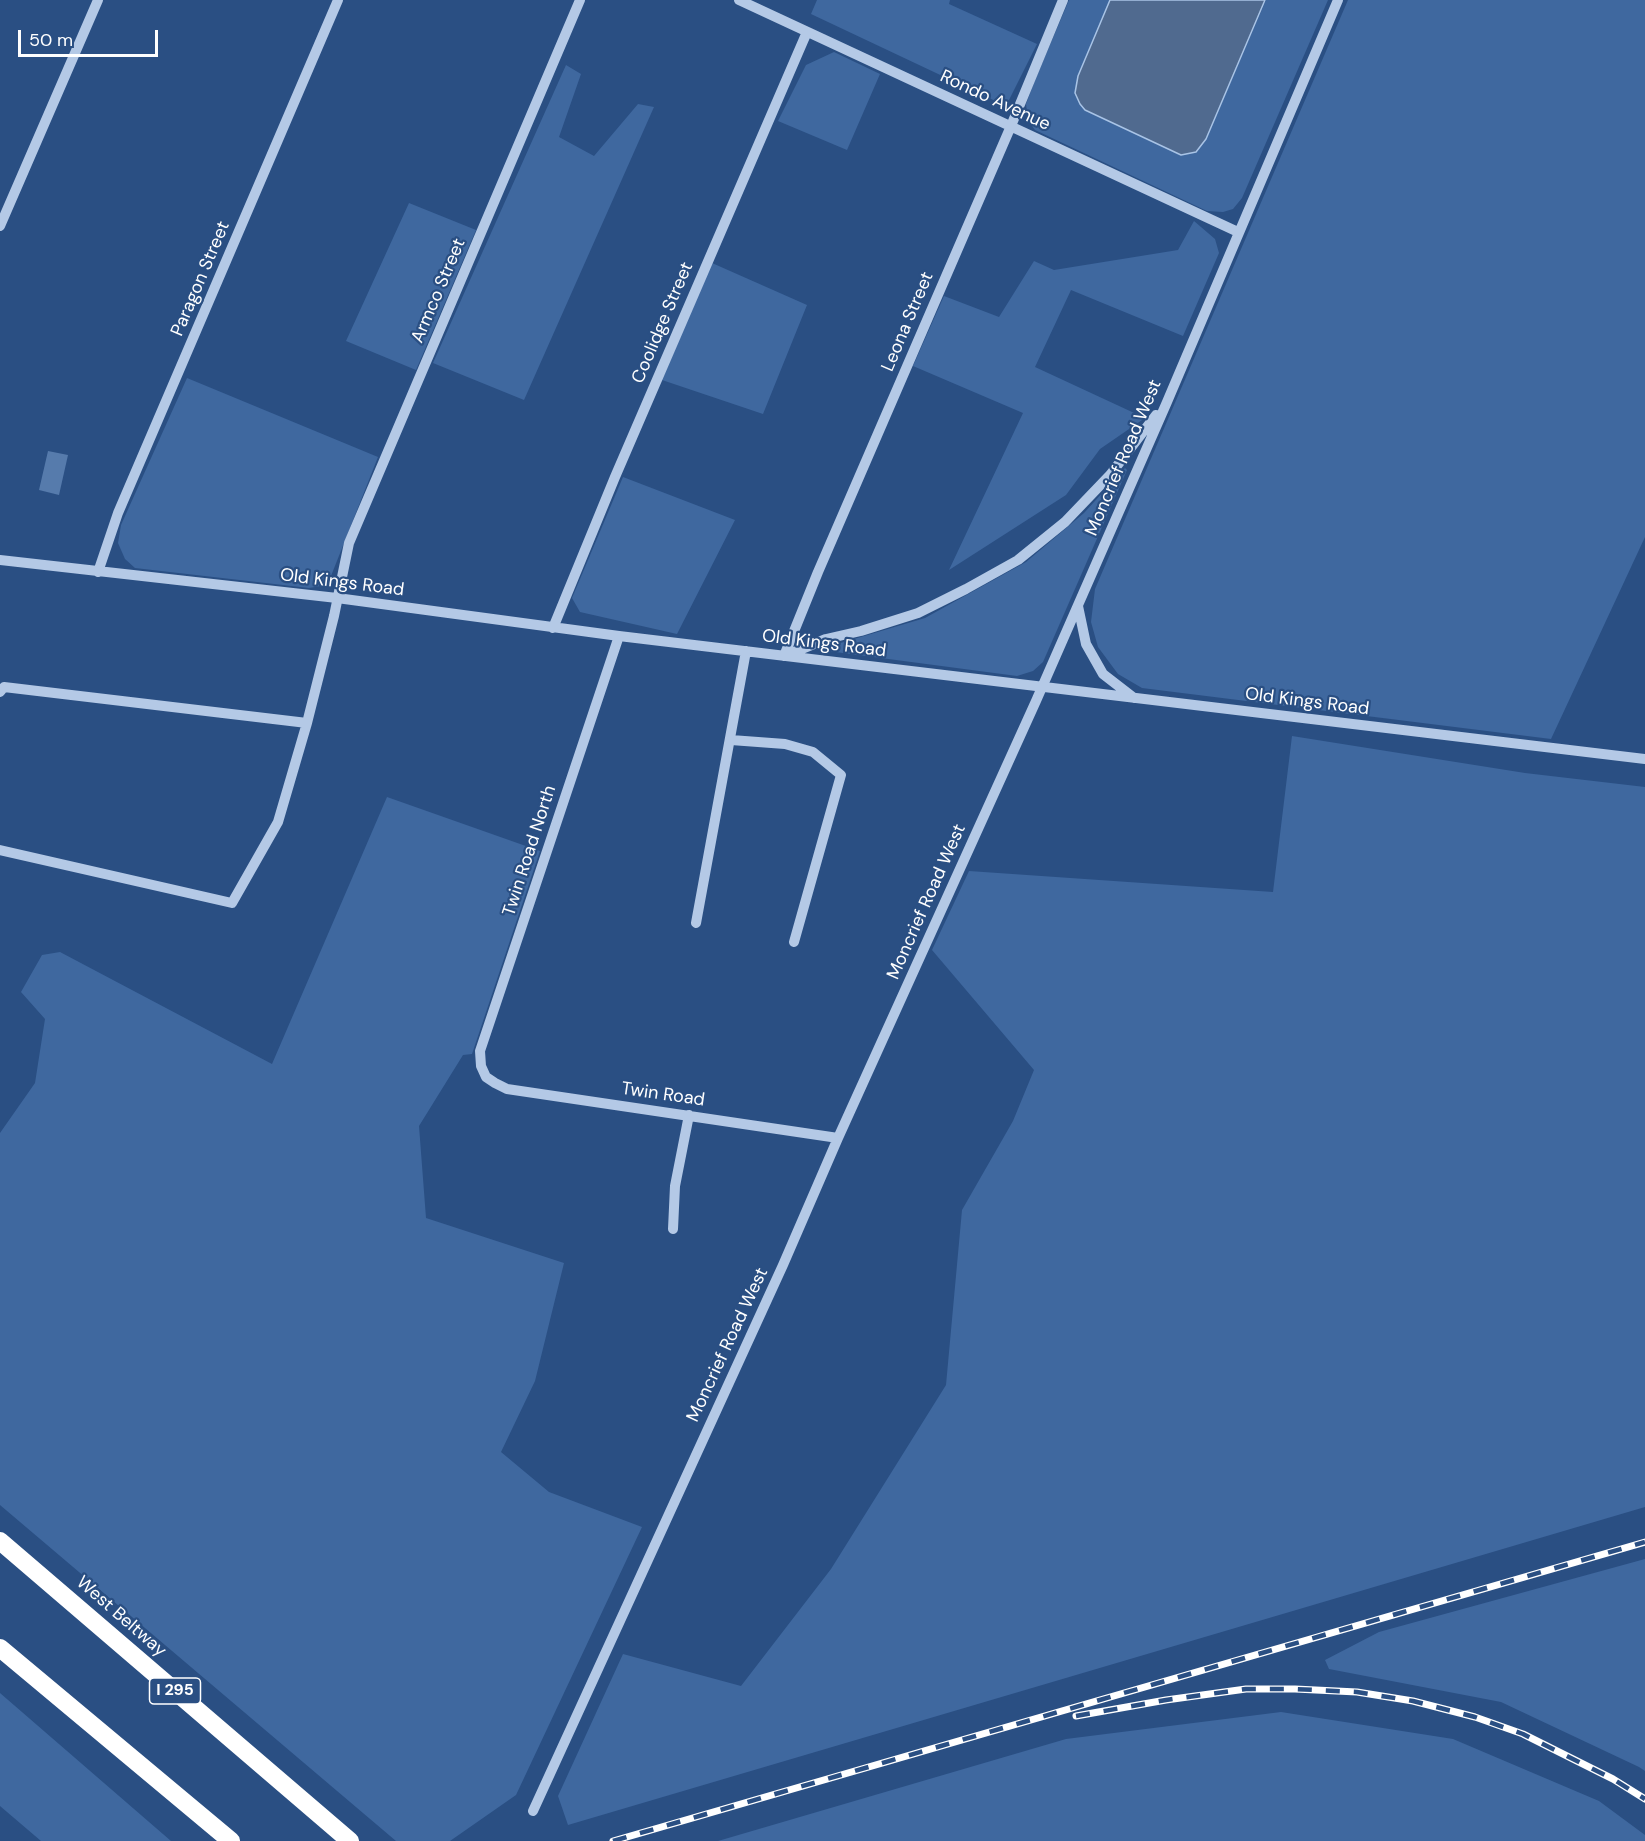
<!DOCTYPE html>
<html>
<head>
<meta charset="utf-8">
<style>
  body { margin:0 }
  #map { position:relative; width:1645px; height:1841px; overflow:hidden; background:#2a4f83; font-family:"DM Sans",sans-serif }
  canvas { display:block }
  .scale { position:absolute; left:18px; top:30px; width:140px; height:27px; box-sizing:border-box; border:3px solid #fff; border-top:0; padding-left:8px; font-size:18px; line-height:21px; white-space:nowrap; color:#fff; -webkit-text-stroke:4px #2a4f83; paint-order:stroke }
</style>
</head>
<body>
<div id="map">
<canvas width="1645" height="1841"></canvas>
<div class="scale">50 m</div>
</div>
<script>
const g = document.querySelector('canvas').getContext('2d');
g.lineJoin = 'round';
function fill(path, color) { g.fillStyle = color; g.fill(path, 'evenodd'); }
const shape = rows => new Path2D(rows.map(r => 'M' + r).join(''));
function strokePath(path, color, width, dash) { g.strokeStyle = color; g.lineWidth = width; g.lineCap = dash ? 'butt' : 'round'; g.setLineDash(dash || []); g.stroke(path); }
function drawText(font, color, halo, rows, align = 'center') {
  g.font = font + ' "DM Sans",sans-serif'; g.lineWidth = 4.5; g.setLineDash([]); g.textBaseline = 'middle'; g.strokeStyle = halo; g.fillStyle = color; for (const [text, x, y, turn = 0] of rows) {
    g.save(); g.translate(x, y); g.rotate((+turn || 0) * Math.PI / 180); g.textAlign = isNaN(turn) ? turn : align; if (halo) g.strokeText(text, 0, 0); g.fillText(text, 0, 0); g.restore();
  }
}
fill(shape([
  [817,0,950,0,949,4,1037,44,1006,106,811,14],
  [1069,0,1110,0,1078,76,1080,104,1085,110,1181,154,1196,152,1206,139,1266,0,1328,0,1242,198,1233,209,1223,212,1207,211,1035,130,1028,121,1026,104,1035,80],
  [1348,0,1645,0,1645,537,1551,739,1142,688,1118,674,1098,647,1091,622,1095,589],
  [834,52,880,74,847,150,778,121,806,65],
  [566,65,581,74,559,137,594,156,638,104,654,107,524,400,433,363],
  [409,203,476,230,416,370,346,341],
  [1194,221,1215,239,1219,253,1183,336,1071,290,1035,367,1145,418,1100,449,1066,495,949,570,1023,413,913,366,944,296,999,317,1034,261,1054,270,1178,250],
  [712,263,807,305,763,414,662,380],
  [187,378,378,457,331,576,321,586,309,588,135,568,125,559,118,543,121,525],
  [1125,468,1127,470,1043,662,1033,671,1017,676,828,651,827,647,925,618,1026,562,1084,513],
  [623,477,735,520,677,634,580,612,572,598],
  [1292,736,1525,773,1645,787,1645,1507,568,1825,558,1796,623,1654,741,1686,831,1569,946,1385,962,1210,1013,1121,1034,1070,932,950,969,871,1273,892],
  [387,797,540,851,472,1054,463,1055,419,1126,426,1218,564,1263,535,1381,501,1452,549,1492,642,1527,516,1795,450,1841,396,1841,0,1505,0,1133,35,1083,45,1019,21,992,42,955,60,952,272,1064],
  [1645,1559,1645,1771,1639,1767,1501,1702,1329,1669,1325,1660,1379,1632],
  [0,1693,171,1841,41,1841,0,1806],
  [1281,1712,1453,1739,1599,1801,1645,1835,1645,1841,718,1841,1066,1739]
]), '#3f689f');
const water = shape([
  [1110,0,1265,0,1206,139,1196,152,1181,155,1085,110,1080,104,1075,93,1078,76,1110,0]
]);
fill(water, '#506a8f');
strokePath(water, '#a9c4e6', 1.5);
fill(shape([
  [48,451,68,455,59,495,39,490]
]), '#567bac');
strokePath(shape([
  [739,0,1238,232],
  [0,226,98,0],
  [0,560,337,598,619,636,1645,759],
  [98,572,118,513,338,0],
  [1078,606,1086,644,1103,674,1134,698],
  [553,628,615,477,807,32],
  [619,636,480,1051,481,1066,486,1077,495,1083,507,1089,838,1138],
  [787,655,826,639,861,631,918,613,966,589,1018,560,1065,522,1110,475,1156,415],
  [784,656,818,572,1011,126,1063,0],
  [0,692,4,687,307,723],
  [731,740,785,744,813,752,841,775,794,942],
  [0,850,232,903,278,822,307,723,334,616,349,543,580,0],
  [696,923,746,651],
  [673,1229,675,1186,689,1115],
  [533,1811,783,1265,838,1138,1036,701,1167,402,1338,0]
]), '#b4c9e6', 10);
strokePath(shape([
  [0,1541,350,1841],
  [0,1648,231,1841]
]), '#fff', 18);
const rail = shape([
  [1076,1716,1166,1700,1246,1689,1295,1689,1357,1692,1413,1701,1475,1717,1523,1734,1613,1779,1645,1799],
  [613,1841,1645,1542]
]);
strokePath(rail, '#fff', 7);
strokePath(rail, '#2a4f83', 4.5, [14]);
for (const [x, y, w] of [
  [175,1691,51]
]) { const box = new Path2D(); box.roundRect(x - w / 2, y - 13, w, 26, 4.5); g.fillStyle = '#2a4f83'; g.fill(box); strokePath(box, '#fff', 1.5); }
drawText('bold 16px', '#fff', null, [
  ["I 295",175,1691]
]);
drawText('18px', '#fff', '#2a4f83', [
  ["Rondo Avenue",995,101,25],
  ["Paragon Street",201,279,-67],
  ["Armco Street",439,291,-67],
  ["Leona Street",908,322,-67],
  ["Coolidge Street",663,323,-67],
  ["Moncrief Road West",1124,458,-67],
  ["Old Kings Road",342,583,7],
  ["Old Kings Road",824,644,7],
  ["Old Kings Road",1307,702,7],
  ["Twin Road North",530,851,-72],
  ["Moncrief Road West",927,902,-66],
  ["Twin Road",663,1095,8],
  ["Moncrief Road West",728,1345,-65],
  ["West Beltway",121,1617,41]
]);
</script>
</body>
</html>
